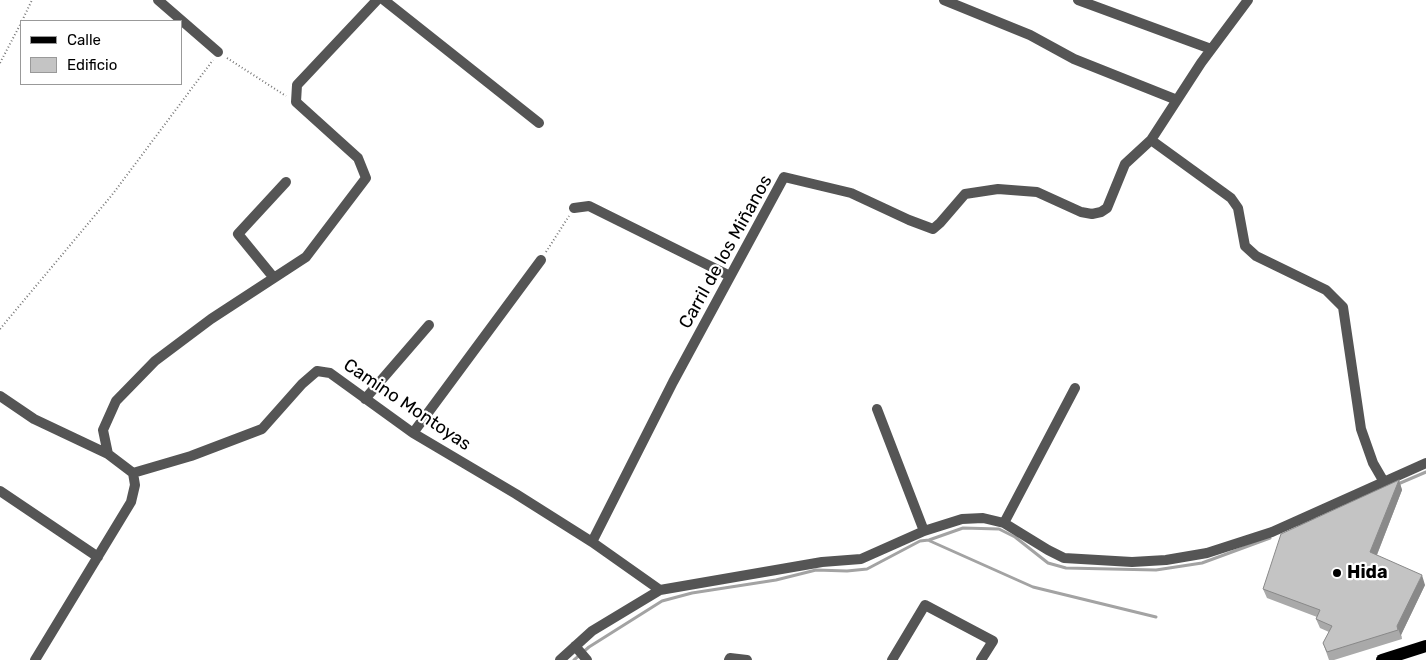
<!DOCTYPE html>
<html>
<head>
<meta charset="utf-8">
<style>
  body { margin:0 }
  #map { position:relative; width:1426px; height:660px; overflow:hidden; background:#fff; font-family:Rubik,sans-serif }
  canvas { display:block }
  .legend { position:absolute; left:20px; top:20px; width:162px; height:65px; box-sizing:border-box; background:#fff; border:1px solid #999; margin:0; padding:6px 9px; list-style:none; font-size:15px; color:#000 }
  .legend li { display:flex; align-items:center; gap:10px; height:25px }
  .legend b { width:25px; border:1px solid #999 }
</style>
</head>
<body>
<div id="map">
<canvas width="1426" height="660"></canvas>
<ul class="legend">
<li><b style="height:6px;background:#000"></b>Calle</li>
<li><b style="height:14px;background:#c4c4c4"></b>Edificio</li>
</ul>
</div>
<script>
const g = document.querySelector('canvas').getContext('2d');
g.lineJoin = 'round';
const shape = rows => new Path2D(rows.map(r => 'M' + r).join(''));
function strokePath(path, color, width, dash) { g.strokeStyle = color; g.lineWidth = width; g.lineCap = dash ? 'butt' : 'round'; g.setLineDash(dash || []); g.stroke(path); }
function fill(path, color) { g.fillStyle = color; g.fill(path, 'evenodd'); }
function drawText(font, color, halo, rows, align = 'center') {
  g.font = font + ' Rubik,sans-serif'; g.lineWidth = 4.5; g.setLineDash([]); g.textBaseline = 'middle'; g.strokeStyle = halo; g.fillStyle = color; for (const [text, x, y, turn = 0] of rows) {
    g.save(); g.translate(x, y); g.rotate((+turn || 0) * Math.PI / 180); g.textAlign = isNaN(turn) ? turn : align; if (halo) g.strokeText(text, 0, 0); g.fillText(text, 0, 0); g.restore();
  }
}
strokePath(shape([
  [1398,484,1426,472],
  [1299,525,1314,519],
  [930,541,1033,587,1156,617],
  [574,660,589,647,662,601,692,593,776,580,816,570,847,571,867,569,920,541,929,540,963,528,999,529,1015,537,1048,563,1066,568,1156,570,1202,563,1270,538]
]), '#a3a3a3', 3);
strokePath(shape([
  [22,21,32,0],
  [227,58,286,96],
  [0,63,21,23],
  [546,252,569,216],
  [0,329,112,195,213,60]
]), '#777', 2, [1, 2.5]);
strokePath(shape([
  [158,0,218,52],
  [384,0,539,123],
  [944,0,1030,35,1074,59,1177,100],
  [1078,0,1211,49],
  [1151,140,1231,198,1238,208,1245,246,1256,256,1326,290,1343,307,1361,429,1373,463,1384,482],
  [574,208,589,206,730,276],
  [274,278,238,234,286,182],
  [0,396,34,419,108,454],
  [365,399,429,325],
  [877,409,924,531],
  [413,433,541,260],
  [133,473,191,456,262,429,302,384,317,371,330,373,413,433,516,494,592,542,660,590],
  [0,491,98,557],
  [1004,523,1075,388],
  [592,542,673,382,784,177,851,193,909,220,933,229,940,223,965,194,998,189,1037,192,1081,212,1092,214,1101,212,1107,208,1125,164,1151,140,1201,63,1248,0],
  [575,646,587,660],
  [35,660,131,502,135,485,133,473,108,454,103,430,116,401,155,361,211,319,306,257,366,178,358,158,296,102,297,85,377,0],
  [560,660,592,631,660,590,822,562,861,559,924,531,962,519,983,518,1004,523,1048,550,1064,558,1132,562,1166,560,1207,553,1272,532,1426,463],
  [729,660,730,658,747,660],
  [892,660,925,605,993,641,981,660]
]), '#555', 10);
strokePath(shape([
  [1382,660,1426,646]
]), '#000', 12);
fill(shape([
  [1399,480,1402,490,1377,555,1425,585,1401,635,1402,639,1334,660,1329,660,1323,643,1329,632,1320,628,1316,619,1317,617,1267,598,1263,589]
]), '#a9a9a9');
fill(shape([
  [1399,480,1402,490,1374,562,1370,552],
  [1422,575,1425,585,1401,635,1402,639,1397,626]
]), '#898989');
const building = shape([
  [1399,480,1370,552,1422,575,1397,626,1398,630,1327,652,1323,643,1332,626,1316,619,1320,610,1263,589,1281,534,1399,480]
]);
fill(building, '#c4c4c4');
strokePath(building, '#898989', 1);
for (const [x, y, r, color] of [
  [1337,573,5,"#000"]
]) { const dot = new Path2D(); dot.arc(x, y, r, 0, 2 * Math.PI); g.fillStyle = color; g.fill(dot); strokePath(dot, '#fff', 2); }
drawText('18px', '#000', '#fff', [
  ["Carril de los Miñanos",726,252,-61],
  ["Camino Montoyas",407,405,34]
]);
drawText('bold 18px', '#000', '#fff', [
  ["Hida",1347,573]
], 'left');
</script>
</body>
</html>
